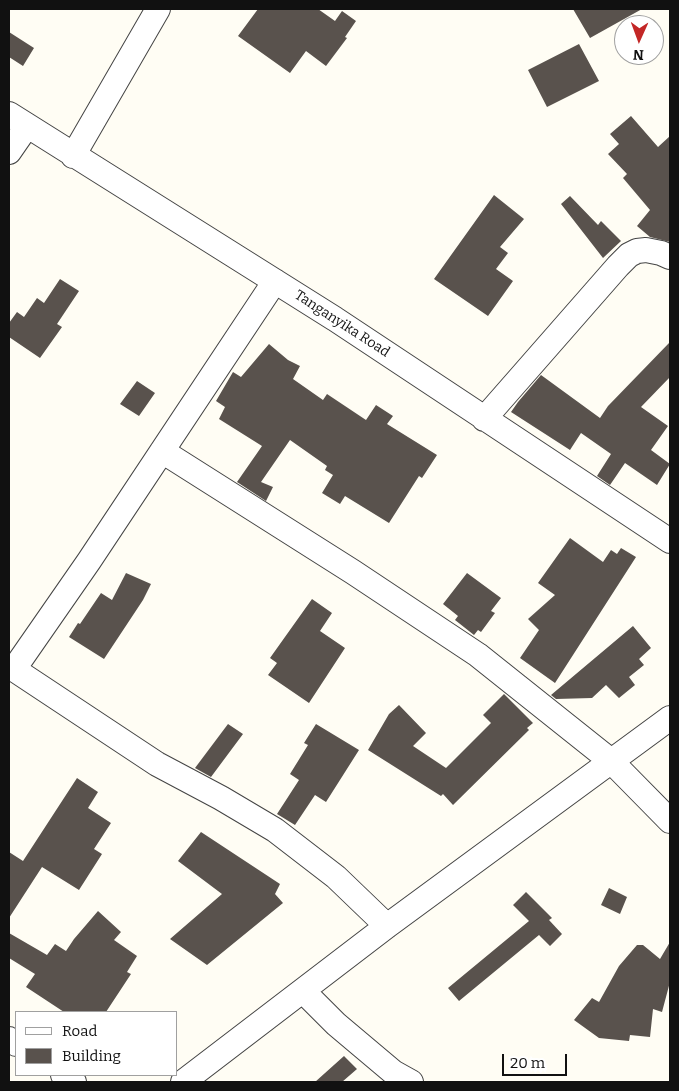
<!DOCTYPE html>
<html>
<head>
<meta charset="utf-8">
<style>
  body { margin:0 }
  #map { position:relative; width:679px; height:1091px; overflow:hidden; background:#fffdf4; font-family:Bitter,serif }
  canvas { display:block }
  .frame { position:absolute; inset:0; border:10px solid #111; pointer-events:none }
  .legend { position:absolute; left:15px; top:1011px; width:162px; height:65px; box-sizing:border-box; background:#fff; border:1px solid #a0a0a0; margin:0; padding:6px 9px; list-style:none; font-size:15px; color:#111 }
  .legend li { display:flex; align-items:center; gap:10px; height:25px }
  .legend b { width:25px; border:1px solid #a0a0a0 }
  .north { position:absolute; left:614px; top:15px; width:50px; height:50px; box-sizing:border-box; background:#fff; border:1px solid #a0a0a0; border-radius:50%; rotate:182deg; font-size:14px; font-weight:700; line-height:20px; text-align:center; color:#111 }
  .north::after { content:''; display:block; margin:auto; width:18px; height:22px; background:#c32726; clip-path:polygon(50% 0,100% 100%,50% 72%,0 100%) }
  .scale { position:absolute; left:502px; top:1054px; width:65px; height:22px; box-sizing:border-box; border:2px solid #111; border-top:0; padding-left:6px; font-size:15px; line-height:18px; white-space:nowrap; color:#111; -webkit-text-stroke:4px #fff; paint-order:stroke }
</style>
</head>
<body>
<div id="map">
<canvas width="679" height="1091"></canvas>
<div class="frame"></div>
<ul class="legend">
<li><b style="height:6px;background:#fff"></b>Road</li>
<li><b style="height:14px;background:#59524d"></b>Building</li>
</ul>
<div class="north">N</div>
<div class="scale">20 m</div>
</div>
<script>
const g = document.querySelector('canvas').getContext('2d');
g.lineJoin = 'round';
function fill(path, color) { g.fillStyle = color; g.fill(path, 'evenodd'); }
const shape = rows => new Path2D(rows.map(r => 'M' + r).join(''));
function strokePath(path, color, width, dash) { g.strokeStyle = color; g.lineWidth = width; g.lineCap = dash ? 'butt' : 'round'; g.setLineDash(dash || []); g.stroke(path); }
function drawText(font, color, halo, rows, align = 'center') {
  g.font = font + ' Bitter,serif'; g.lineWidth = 5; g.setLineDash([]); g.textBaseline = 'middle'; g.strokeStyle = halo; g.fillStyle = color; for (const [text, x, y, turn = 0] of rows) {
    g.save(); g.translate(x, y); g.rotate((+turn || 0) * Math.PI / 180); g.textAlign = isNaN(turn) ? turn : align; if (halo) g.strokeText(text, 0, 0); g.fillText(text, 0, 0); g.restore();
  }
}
fill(shape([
  [258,9,318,9,335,21,342,11,356,21,345,37,347,38,326,66,306,51,290,73,238,36],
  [573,9,642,9,590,38],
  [9,32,34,48,23,66,9,57],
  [579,44,599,81,547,107,528,70],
  [631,116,658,147,670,136,670,242,650,237,637,226,650,210,623,178,627,174,608,154,619,144,610,134],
  [494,195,524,219,500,247,508,253,496,269,513,281,488,316,434,279],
  [570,196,598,225,601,221,621,241,603,258,561,204],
  [60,279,79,291,57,324,62,327,40,358,9,337,9,323,17,312,24,317,37,298,44,303],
  [670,342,670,377,641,407,668,426,651,450,670,464,657,485,625,463,610,485,597,476,611,454,581,433,570,450,511,412,518,402,541,375,600,418,608,406],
  [269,344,288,360,300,366,293,379,323,400,327,394,366,420,376,405,393,416,387,424,437,455,422,478,419,476,389,523,345,496,340,504,322,493,333,475,325,470,327,466,290,440,261,482,273,487,266,501,237,482,262,446,219,419,225,407,216,401,233,372,241,377],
  [137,381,155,393,139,416,120,404],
  [570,538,603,562,611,550,617,554,621,548,636,557,555,683,520,658,539,630,528,619,555,595,538,583],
  [126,573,151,584,143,600,104,659,69,637,78,623,80,624,101,593,112,600],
  [467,573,501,598,491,611,495,613,481,632,478,630,474,635,455,620,458,616,443,604],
  [312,599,332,613,320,631,345,648,309,703,268,675,277,663,270,658],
  [633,626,651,648,639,659,644,665,629,677,635,685,619,698,606,685,592,698,556,699,551,695],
  [504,694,533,723,527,728,529,730,453,805,443,794,441,796,368,750,389,714,399,705,426,733,413,746,446,768,491,723,483,715],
  [228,724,243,734,211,777,195,768],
  [316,724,359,750,326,802,315,795,295,825,277,814,299,780,290,774,308,745,304,743],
  [77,778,98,792,88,808,111,823,94,849,102,854,79,890,42,867,9,918,9,852,23,861],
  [201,832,280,884,275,894,283,903,207,965,170,939,222,894,178,861],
  [609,888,627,897,620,914,601,905],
  [526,892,552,918,549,920,562,934,550,946,539,935,459,1001,448,988,529,921,513,905],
  [98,911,121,932,114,940,137,956,127,972,131,974,106,1012,64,1012,26,987,35,974,9,958,9,933,47,955,55,944,66,951,74,939],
  [670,942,670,982,662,1012,653,1009,650,1037,630,1035,629,1041,599,1038,574,1020,592,998,599,1002,619,966,637,945,643,945,660,959],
  [344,1056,357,1069,342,1082,315,1082]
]), '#59524d');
const minor = shape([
  [9,114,335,319,670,541],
  [9,152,27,126],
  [73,156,158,9],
  [484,419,618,266,629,255,637,251,646,250,661,253,670,257],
  [162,451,353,572,478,655,611,761,670,821],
  [9,666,157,764,221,798,275,830,336,877,387,926],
  [14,669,89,561,275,281],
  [303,991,336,1024,393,1072,411,1082],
  [9,1039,16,1044],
  [63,1075,74,1082],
  [183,1082,387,926,670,718]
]);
strokePath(minor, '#444', 26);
strokePath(minor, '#fff', 24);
drawText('14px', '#111', '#fff', [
  ["Tanganyika Road",342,324,33]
]);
</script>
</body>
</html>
